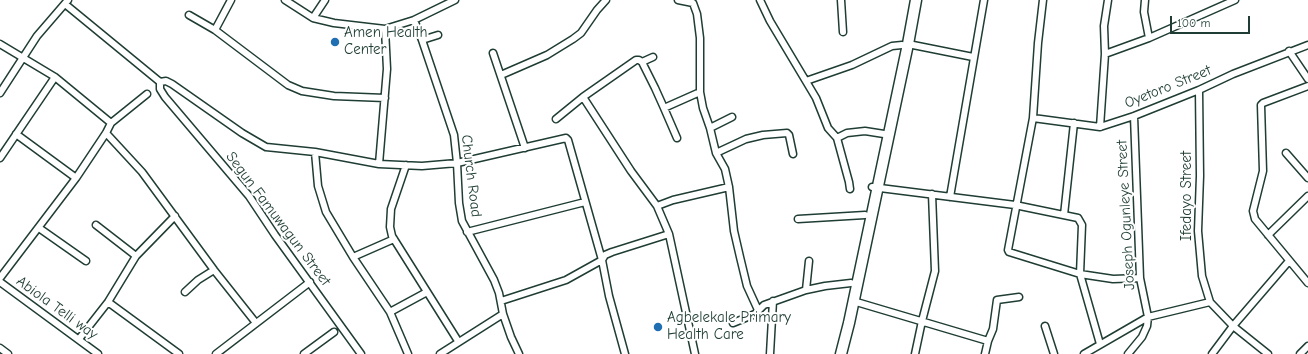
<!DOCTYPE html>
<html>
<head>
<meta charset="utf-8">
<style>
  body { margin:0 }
  #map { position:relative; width:1308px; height:354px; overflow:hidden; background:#fff; font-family:"Comic Neue",sans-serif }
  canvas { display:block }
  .scale { position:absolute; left:1170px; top:16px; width:80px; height:18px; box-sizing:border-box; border:2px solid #1f3d34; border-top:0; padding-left:5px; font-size:12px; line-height:14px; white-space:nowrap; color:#1f3d34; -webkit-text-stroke:3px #fff; paint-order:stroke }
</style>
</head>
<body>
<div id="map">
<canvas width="1308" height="354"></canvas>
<div class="scale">100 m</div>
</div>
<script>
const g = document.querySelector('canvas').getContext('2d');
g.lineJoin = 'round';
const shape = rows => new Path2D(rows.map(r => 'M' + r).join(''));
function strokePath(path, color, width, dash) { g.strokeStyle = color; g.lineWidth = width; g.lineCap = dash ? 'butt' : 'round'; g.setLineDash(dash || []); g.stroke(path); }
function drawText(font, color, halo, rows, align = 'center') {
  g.font = font + ' "Comic Neue",sans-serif'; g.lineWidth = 4; g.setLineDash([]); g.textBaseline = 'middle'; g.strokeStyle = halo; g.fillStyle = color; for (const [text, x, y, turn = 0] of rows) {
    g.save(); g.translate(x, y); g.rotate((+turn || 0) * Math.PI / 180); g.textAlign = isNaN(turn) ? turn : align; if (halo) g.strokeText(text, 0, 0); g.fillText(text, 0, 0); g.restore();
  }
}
const minor = shape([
  [285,0,313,18,334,23,385,29,414,20,455,0],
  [678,0,693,3,697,14,700,38,700,92,703,108,710,128,716,153,725,169,729,187,734,231,740,257,747,286,758,310],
  [760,0,770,21,816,98,828,128,837,138,847,133,865,131,884,134],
  [841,0,843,32],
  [1043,0,1038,43,1033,118,1008,250,1009,252,1080,274,1113,279,1140,278],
  [1145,0,1144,12,1149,38],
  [65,4,160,82,166,81,172,84,242,133,266,147,315,152,379,164,422,166,457,163,566,138,568,140,602,260,609,296,625,354],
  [189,15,215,30,288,85,302,91,334,96,385,98],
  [313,18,325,0],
  [414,20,422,40,454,135,457,163,459,203,462,221,494,280,499,293,503,314,511,337,519,354],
  [215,30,231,0],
  [422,40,438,35],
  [0,44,55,77,111,123],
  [908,44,973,57],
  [1289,51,1308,79],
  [493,53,525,148],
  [1105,54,1149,38,1235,0],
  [642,62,653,57],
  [501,75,547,55,573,39,581,33,597,10,606,0],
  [806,81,852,65,892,46,902,45],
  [160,82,160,89,165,97,249,196,275,235,361,354],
  [1308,86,1263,103,1261,105,1263,171,1253,211,1255,219,1308,283],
  [1199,90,1200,176,1198,231,1202,276,1210,302],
  [0,93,37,36,68,0],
  [583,97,631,171,657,206,669,234,695,354],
  [664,108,677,138],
  [1033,118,1100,127,1134,116,1199,90,1233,74,1308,45],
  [556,119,583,97,636,60,639,60,642,62,655,88,664,108,700,92],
  [1100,127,1105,54,1104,26,1108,0],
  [710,128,732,117],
  [106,133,142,172,214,270,256,323],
  [16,134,76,178],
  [837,138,849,182,850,189],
  [315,152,318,186,326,212,353,257,390,312,408,354],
  [716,153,746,139,763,135,787,133,789,135,793,154],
  [1286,153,1308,178],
  [0,158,55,77],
  [379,164,387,69,385,29],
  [406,165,391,209,390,227,392,236,458,341],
  [872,187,1015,205,1078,218,1082,225,1080,274,1100,344],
  [950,197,984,0],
  [657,206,673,200,729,187],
  [1064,215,1074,123],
  [798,219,865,215],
  [96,225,136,256],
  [39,228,86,261],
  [467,232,585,202],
  [1268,235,1308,196],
  [353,257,394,239],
  [0,278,76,178,106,133,111,123,147,94],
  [0,282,98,354],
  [806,290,809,261],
  [185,292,198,280,214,270],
  [501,301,566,280,602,260,605,255,612,252,669,234],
  [853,301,988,341],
  [108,302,179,354],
  [390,312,427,292],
  [733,323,755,314,764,305,806,290,825,286,851,283],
  [1045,326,1054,354],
  [79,339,108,302,136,256,175,216],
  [0,348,8,354],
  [216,354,310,282],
  [304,354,334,332],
  [440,354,503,314],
  [770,354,773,301],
  [915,354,922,321,935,271,932,194],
  [985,354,988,341,993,329,997,300,1019,297],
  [1084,354,1148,317,1210,302,1233,326,1268,354],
  [1128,354,1142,337,1147,326,1148,317,1140,278,1134,116],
  [1212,354,1233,326,1289,261],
  [1300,354,1308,346]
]);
const primary = shape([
  [841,354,849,323,908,44,916,0]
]);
strokePath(minor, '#1f3d34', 9);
strokePath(primary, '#1f3d34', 13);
strokePath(minor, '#fff', 6);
strokePath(primary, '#fff', 10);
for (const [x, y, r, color] of [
  [335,42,5,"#1f6fb2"],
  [658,327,5,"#1f6fb2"]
]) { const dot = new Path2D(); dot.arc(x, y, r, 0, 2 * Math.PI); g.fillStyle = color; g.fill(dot); strokePath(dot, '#fff', 1.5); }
drawText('15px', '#1f3d34', '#fff', [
  ["Amen Health",344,33],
  ["Center",344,50],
  ["Agbelekale Primary",667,318],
  ["Health Care",667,335]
], 'left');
drawText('15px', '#1f3d34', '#fff', [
  ["Oyetoro Street",1168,87,-22],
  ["Church Road",471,176,83],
  ["Ifedayo Street",1187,196,-90],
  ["Joseph Ogunleye Street",1126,215,-93],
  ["Segun Famuwagun Street",278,219,53],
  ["Abiola Telli way",57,308,36]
]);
</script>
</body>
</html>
